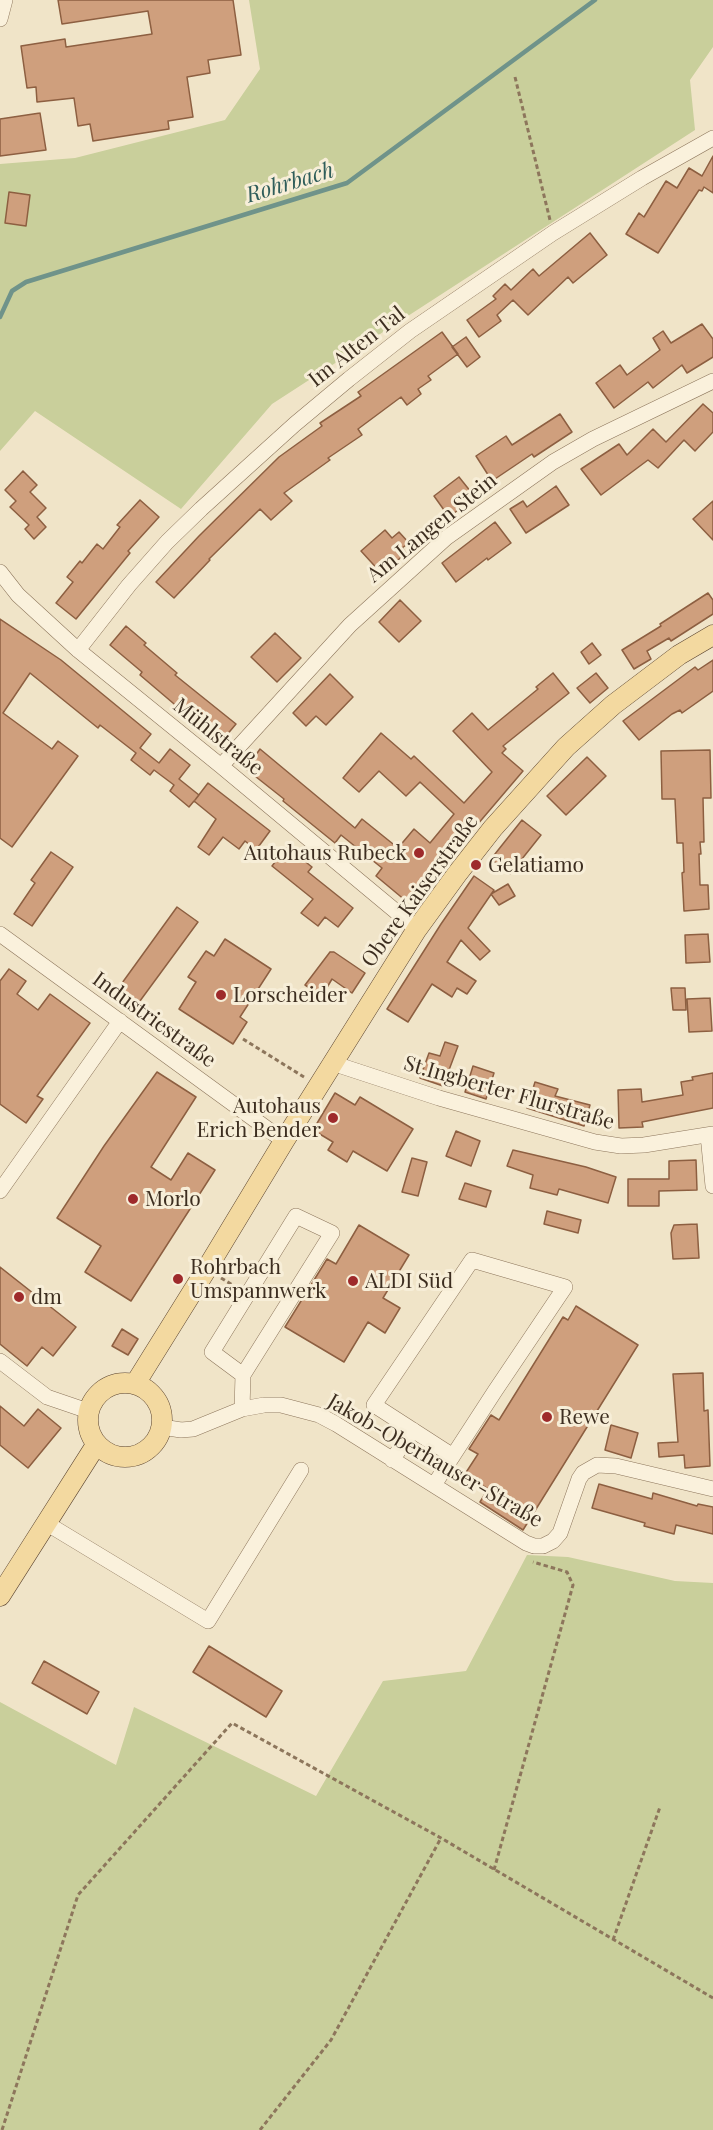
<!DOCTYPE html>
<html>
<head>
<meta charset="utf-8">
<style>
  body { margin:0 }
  canvas { display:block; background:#f0e4c8 }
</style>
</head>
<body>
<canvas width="713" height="2130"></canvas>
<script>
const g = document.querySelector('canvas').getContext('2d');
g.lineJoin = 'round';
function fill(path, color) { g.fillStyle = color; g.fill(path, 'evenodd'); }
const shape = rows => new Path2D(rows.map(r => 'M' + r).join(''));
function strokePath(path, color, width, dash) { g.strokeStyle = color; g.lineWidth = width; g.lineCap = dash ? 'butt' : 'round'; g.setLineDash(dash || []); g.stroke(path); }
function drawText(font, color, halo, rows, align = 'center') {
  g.font = font + ' "Playfair Display",serif'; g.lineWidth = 6; g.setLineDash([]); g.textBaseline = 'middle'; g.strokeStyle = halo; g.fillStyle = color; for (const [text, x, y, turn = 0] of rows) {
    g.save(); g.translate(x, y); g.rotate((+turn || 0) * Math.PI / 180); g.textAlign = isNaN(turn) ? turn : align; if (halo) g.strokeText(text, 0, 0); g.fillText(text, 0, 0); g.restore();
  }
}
fill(shape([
  [249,0,713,0,713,47,690,80,695,130,272,404,181,509,35,411,0,451,0,164,75,158,225,120,260,69],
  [527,1555,568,1557,675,1581,713,1583,713,2130,0,2130,0,1702,116,1765,134,1707,316,1796,383,1681,466,1671]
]), '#c9cf9b');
strokePath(shape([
  [0,317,12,291,26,282,347,183,595,0]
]), '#6f938a', 4.5);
const building = shape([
  [58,0,233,0,241,55,208,60,210,73,187,77,193,117,168,121,169,129,93,141,90,124,78,126,74,98,37,102,36,87,27,88,21,46,65,39,66,47,152,34,148,11,62,24,58,0],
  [40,113,46,150,0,156,0,119,40,113],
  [713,156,713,193,704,187,702,191,699,190,658,253,626,234,639,213,644,217,666,181,677,188,689,168,702,176,713,156],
  [9,192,30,195,26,226,5,223,9,192],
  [590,233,607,255,573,283,568,277,528,315,513,300,497,315,501,321,479,337,467,320,496,299,493,296,505,284,511,290,533,269,539,276,590,233],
  [702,324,713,339,713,357,687,373,682,365,653,388,648,382,614,408,596,383,620,365,627,375,660,350,653,338,663,331,671,343,702,324],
  [442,332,458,354,428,376,431,380,418,389,421,394,407,405,401,397,358,429,362,435,328,458,330,460,284,493,292,501,271,520,260,509,209,559,210,560,174,598,156,582,199,536,279,457,322,426,320,423,361,396,358,392,442,332],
  [466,337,480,357,467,367,452,347,466,337],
  [703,404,713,413,713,432,695,451,684,440,658,468,648,460,601,495,581,469,619,444,627,455,653,429,666,442,703,404],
  [560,414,572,432,534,457,532,454,492,481,476,456,506,436,512,445,560,414],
  [23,471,37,485,30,492,46,508,37,517,46,527,34,539,25,529,29,525,10,507,16,501,5,490,23,471],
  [459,477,475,497,449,517,434,496,459,477],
  [556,486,569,505,526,533,510,509,523,501,527,507,556,486],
  [140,500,159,517,128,551,130,553,76,619,56,603,73,582,67,577,80,561,82,563,97,544,103,549,120,527,117,525,140,500],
  [713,501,713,540,693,519,713,501],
  [495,522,511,543,488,560,487,558,456,582,442,563,495,522],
  [385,530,392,538,399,532,409,543,402,548,406,553,382,574,361,551,385,530],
  [708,593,713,600,713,614,671,641,669,638,647,651,651,659,634,669,622,650,661,626,660,624,708,593],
  [400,600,421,621,399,642,379,622,400,600],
  [0,619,61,660,151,734,140,748,159,763,170,749,190,765,179,779,199,795,195,800,208,783,270,831,256,850,245,841,239,849,223,837,209,855,198,847,216,819,194,801,189,807,170,791,174,785,154,770,150,775,131,760,136,753,100,725,98,728,30,673,3,713,52,749,58,741,78,756,12,847,0,838,0,619],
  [126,626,146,643,144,645,177,673,175,675,236,724,220,743,140,675,142,672,110,645,126,626],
  [275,633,301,658,277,682,251,657,275,633],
  [592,643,601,655,589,664,581,652,592,643],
  [713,660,713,691,682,713,680,710,672,714,639,740,623,721,695,667,698,670,713,660],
  [553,673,569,693,503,746,506,749,502,753,523,771,460,845,455,841,406,901,376,876,382,868,341,835,335,843,283,801,284,799,246,769,260,749,355,828,362,819,398,848,414,829,430,843,454,814,420,782,406,796,379,771,359,792,343,778,381,733,411,759,414,756,464,803,492,772,453,731,472,713,488,730,538,689,536,687,553,673],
  [596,673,608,688,590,703,577,688,596,673],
  [330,674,353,697,326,725,316,716,306,726,293,713,330,674],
  [710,750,711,798,703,798,704,842,700,842,701,854,699,854,700,885,708,885,709,909,684,911,682,873,684,872,683,843,677,843,675,799,662,799,661,751,710,750],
  [587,757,606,776,566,815,547,796,587,757],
  [522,820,541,835,510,874,491,859,522,820],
  [287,847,312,867,308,872,353,908,338,927,325,917,318,926,301,913,313,899,272,866,287,847],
  [51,852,73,867,32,926,14,914,35,883,31,880,51,852],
  [474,876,494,890,468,928,490,951,480,960,461,940,447,962,476,981,467,994,457,988,452,997,432,984,408,1022,387,1009,441,924,474,876],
  [508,884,515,896,499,905,491,894,508,884],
  [177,907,198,922,137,1005,117,990,177,907],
  [708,934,710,962,686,963,685,935,708,934],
  [225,939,271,969,240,1017,247,1022,233,1044,179,1009,196,982,188,977,206,951,214,956,225,939],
  [330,952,334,952,365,973,352,993,332,979,322,996,305,985,330,952],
  [9,969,26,981,17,994,38,1010,50,994,90,1023,37,1096,43,1099,26,1123,0,1104,0,981,9,969],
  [671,988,685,988,686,1010,673,1010,671,988],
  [710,998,712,1031,689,1032,687,999,710,998],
  [445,1042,458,1046,443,1086,420,1078,429,1053,440,1056,445,1042],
  [473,1066,494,1073,486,1099,465,1092,473,1066],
  [157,1072,196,1097,151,1167,171,1180,188,1153,215,1170,131,1301,85,1272,101,1246,57,1218,104,1146,157,1072],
  [713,1073,713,1108,642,1122,643,1127,619,1128,618,1090,641,1089,642,1102,683,1095,681,1082,693,1080,692,1077,713,1073],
  [535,1082,558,1089,555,1096,590,1105,584,1126,527,1108,535,1082],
  [335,1093,355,1105,360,1097,413,1129,387,1171,353,1151,347,1162,328,1150,333,1142,313,1130,335,1093],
  [456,1131,480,1141,471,1166,446,1156,456,1131],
  [513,1150,586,1167,616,1177,608,1203,559,1189,557,1195,530,1188,533,1175,507,1166,513,1150],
  [412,1158,427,1162,418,1196,402,1192,412,1158],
  [696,1160,697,1190,659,1191,659,1206,628,1206,628,1179,669,1179,669,1161,696,1160],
  [465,1183,491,1191,486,1207,459,1199,465,1183],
  [547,1211,581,1220,578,1233,544,1224,547,1211],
  [697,1224,699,1258,673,1259,671,1233,674,1225,697,1224],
  [359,1225,409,1255,383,1298,400,1308,385,1333,368,1322,344,1362,285,1327,327,1259,336,1264,359,1225],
  [0,1267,76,1327,53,1356,42,1347,27,1366,0,1344,0,1267],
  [576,1306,638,1345,523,1530,480,1502,488,1489,465,1474,478,1454,469,1449,491,1415,499,1420,563,1317,568,1320,576,1306],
  [122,1329,138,1339,128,1355,112,1346,122,1329],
  [703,1373,704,1411,708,1410,710,1466,685,1468,684,1455,659,1457,658,1443,678,1442,673,1374,703,1373],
  [0,1406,24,1426,38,1409,61,1428,28,1468,0,1445,0,1406],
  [611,1425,638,1433,631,1458,605,1450,611,1425],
  [599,1484,652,1499,653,1493,697,1506,698,1504,713,1507,713,1534,676,1525,674,1534,644,1526,645,1523,592,1508,599,1484],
  [209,1646,282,1691,266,1717,193,1672,209,1646],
  [44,1661,99,1692,87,1714,32,1683,44,1661]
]);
fill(building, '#cf9f7d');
strokePath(building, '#8d5f41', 1.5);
const minor = shape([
  [0,19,5,0],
  [0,572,18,595,78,650,221,766,417,929],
  [78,650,129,585,167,542,201,509,295,424,349,379,410,331,553,233,642,178,713,138],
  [221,766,350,625,446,538,553,462,593,439,713,381],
  [0,934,284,1141],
  [332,1063,439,1098,595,1142,621,1146,644,1145,713,1134],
  [708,1135,713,1186],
  [0,1191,120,1021],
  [0,1361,47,1397,88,1411],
  [242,1409,243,1375,332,1233,296,1216,212,1352,243,1375],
  [162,1427,181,1430,193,1429,242,1409,264,1405,281,1405,319,1415,336,1424,526,1543,534,1546,543,1546,553,1541,560,1533,579,1479,583,1473,597,1465,616,1466,713,1489],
  [392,1460,413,1430],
  [434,1485,495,1391,565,1287,472,1260,374,1405,453,1456],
  [46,1523,208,1621,301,1470]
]);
const major = shape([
  '88 1420a37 37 0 1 1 74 0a37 37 0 1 1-74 0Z',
  [135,1384,206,1270,284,1141,417,929,457,874,493,828,566,747,613,705,679,655,713,635],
  [0,1596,96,1445]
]);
strokePath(minor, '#8d765c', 16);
strokePath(major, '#5b4430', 21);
strokePath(shape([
  [515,77,550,220],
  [243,1039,304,1077],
  [221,1278,236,1287],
  [494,1870,573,1585,567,1572,533,1562],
  [613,1940,660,1807],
  [2,2130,78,1895,232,1723,441,1838,713,1998],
  [260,2130,331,2040,441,1838]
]), '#8d765c', 3, [4.5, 3]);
strokePath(minor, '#faf1dc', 15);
strokePath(major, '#f3d9a0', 20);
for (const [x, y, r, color] of [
  [419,853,6,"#9e2a2b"],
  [476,865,6,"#9e2a2b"],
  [221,995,6,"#9e2a2b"],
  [333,1118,6,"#9e2a2b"],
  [133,1199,6,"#9e2a2b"],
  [178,1279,6,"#9e2a2b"],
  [353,1281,6,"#9e2a2b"],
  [19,1297,6,"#9e2a2b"],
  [547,1417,6,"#9e2a2b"]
]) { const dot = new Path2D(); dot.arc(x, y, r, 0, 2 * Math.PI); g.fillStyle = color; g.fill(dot); strokePath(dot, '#f7eed8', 2); }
drawText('21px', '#3d2e20', '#f7eed8', [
  ["Im Alten Tal",357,347,-38],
  ["Am Langen Stein",432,528,-39],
  ["Mühlstraße",218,737,39],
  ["Obere Kaiserstraße",420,891,-54],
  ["Industriestraße",154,1020,36],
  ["St.Ingberter Flurstraße",509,1093,16],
  ["Jakob-Oberhauser-Straße",435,1461,30]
]);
drawText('21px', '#3d2e20', '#f7eed8', [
  ["Autohaus Rubeck",407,853,"right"],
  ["Gelatiamo",488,865],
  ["Lorscheider",233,995],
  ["Autohaus",321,1106,"right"],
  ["Erich Bender",321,1130,"right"],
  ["Morlo",145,1199],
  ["Rohrbach",190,1267],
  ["Umspannwerk",190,1291],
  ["ALDI Süd",365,1281],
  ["dm",31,1297],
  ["Rewe",559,1417]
], 'left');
drawText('italic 22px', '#2f5d5a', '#f7eed8', [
  ["Rohrbach",290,183,-17]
]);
</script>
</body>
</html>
